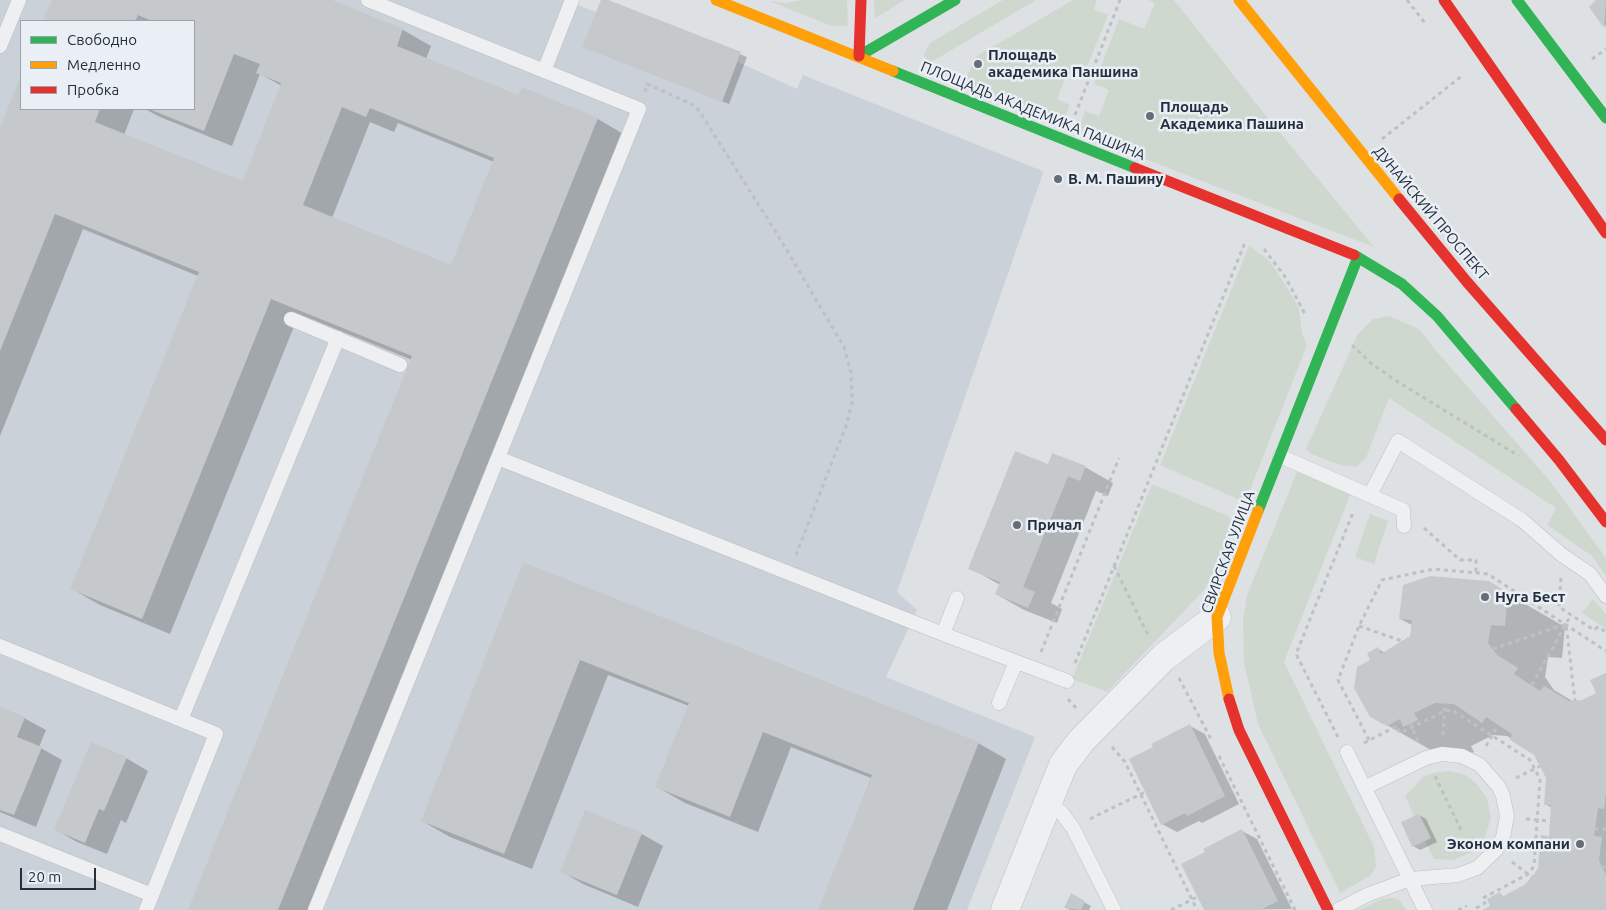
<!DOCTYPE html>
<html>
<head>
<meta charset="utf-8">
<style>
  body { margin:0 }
  #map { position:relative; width:1606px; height:910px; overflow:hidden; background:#dee1e4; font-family:Ubuntu,sans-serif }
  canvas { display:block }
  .legend { position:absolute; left:20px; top:20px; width:175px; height:90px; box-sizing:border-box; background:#eaeff5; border:1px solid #9ba3ac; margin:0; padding:6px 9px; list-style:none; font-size:15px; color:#24303e }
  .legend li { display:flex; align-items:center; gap:10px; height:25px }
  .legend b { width:25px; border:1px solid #9ba3ac }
  .scale { position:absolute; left:20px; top:868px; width:76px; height:22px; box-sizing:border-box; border:2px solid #24303e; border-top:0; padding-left:6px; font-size:15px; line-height:18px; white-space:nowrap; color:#24303e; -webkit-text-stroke:4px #eaeff5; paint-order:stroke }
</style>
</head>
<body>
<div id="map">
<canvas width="1606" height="910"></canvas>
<ul class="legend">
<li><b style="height:6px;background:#30b455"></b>Свободно</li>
<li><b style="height:6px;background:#ff9f0a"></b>Медленно</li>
<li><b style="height:6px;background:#e5322d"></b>Пробка</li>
</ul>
<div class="scale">20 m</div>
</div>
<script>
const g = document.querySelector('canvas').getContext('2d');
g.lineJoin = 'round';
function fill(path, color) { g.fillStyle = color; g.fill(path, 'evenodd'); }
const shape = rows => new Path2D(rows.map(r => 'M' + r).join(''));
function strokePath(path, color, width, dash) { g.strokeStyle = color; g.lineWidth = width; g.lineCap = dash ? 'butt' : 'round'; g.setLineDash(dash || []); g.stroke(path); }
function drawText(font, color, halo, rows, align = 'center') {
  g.font = font + ' Ubuntu,sans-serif'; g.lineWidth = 5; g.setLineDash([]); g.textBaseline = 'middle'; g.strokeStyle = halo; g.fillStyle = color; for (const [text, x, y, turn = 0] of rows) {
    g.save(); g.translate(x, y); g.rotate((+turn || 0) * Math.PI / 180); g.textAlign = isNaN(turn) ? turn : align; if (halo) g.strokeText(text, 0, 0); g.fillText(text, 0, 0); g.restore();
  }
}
fill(shape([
  [0,0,565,0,596,12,601,0,608,0,741,52,738,62,797,89,803,75,1040,170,1043,173,897,592,917,610,886,677,1035,737,967,910,0,910],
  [21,21,194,21,194,109,21,109]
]), '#cbd1d8');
fill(shape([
  [804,0,847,0,848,26,831,26,770,1,785,3],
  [874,0,905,0,875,18],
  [1003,0,1036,0,928,64,924,54,930,43],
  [1073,0,1097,0,1094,9,1108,15,1082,79,1067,73,1057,99,1070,105,1061,126,961,88,977,56],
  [1148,0,1174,0,1258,106,1374,247,1077,133,1085,111,1099,116,1109,90,1094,84,1119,19,1144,29,1155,3],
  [1249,246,1269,260,1290,292,1299,309,1302,334,1307,345,1248,495,1238,499,1160,465],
  [1389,316,1419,329,1433,347,1549,480,1606,558,1606,576,1592,556,1547,525,1556,508,1389,398,1366,458,1356,467,1340,465,1311,454,1306,449,1358,334,1373,319],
  [1297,472,1351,493,1284,662,1374,847,1376,866,1371,875,1340,893,1258,724,1244,662,1243,620,1247,595],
  [1152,484,1228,516,1235,523,1235,527,1219,567,1205,589,1107,692,1072,679],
  [1370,514,1388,521,1374,564,1355,557],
  [1593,599,1606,614,1606,629,1582,613],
  [1449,771,1463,774,1475,782,1487,798,1491,818,1485,837,1472,852,1454,860,1434,859,1425,841,1430,838,1419,814,1414,816,1405,796,1423,777,1434,773],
  [1392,898,1399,900,1406,910,1359,910,1382,899]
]), '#cfd8ce');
fill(shape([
  [53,0,328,0,403,30,431,46,426,59,519,97,598,119,625,135,312,910,189,910,412,360,299,314,170,634,100,605,72,589,198,276,83,229,0,436,0,131,21,78,21,109,134,109,124,135,243,183,282,86,260,74,232,146,160,117,145,109,194,109,194,21,44,21],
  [370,122,394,132,398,123,494,162,451,266,332,218],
  [602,0,747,57,729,104,584,47],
  [1597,0,1606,0,1606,27,1591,7],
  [1049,466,1085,467,1113,483,1108,496,1096,491,1051,603,1062,609,1057,623,1024,610,996,594,1000,585,970,568],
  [524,564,978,743,1006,759,947,910,820,910,871,778,791,747,758,832,685,803,657,787,689,706,608,675,532,869,450,837,422,821],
  [1489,583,1565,627,1562,658,1548,657,1545,677,1554,690,1574,702,1582,702,1598,694,1606,674,1606,910,1485,910,1491,906,1500,894,1505,897,1524,886,1539,869,1550,837,1552,808,1545,804,1547,778,1535,754,1507,736,1493,735,1471,746,1474,752,1461,759,1445,758,1371,716,1371,660,1378,649,1385,653,1411,637,1412,625,1400,619],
  [0,708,24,718,46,730,39,747,62,760,36,827,0,812],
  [1190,726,1205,734,1239,804,1202,823,1199,821,1177,832,1162,824,1155,748],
  [126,758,148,771,126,823,121,820,107,854,77,842,56,830],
  [1419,815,1426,819,1437,842,1420,850,1413,846],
  [1242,831,1257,839,1292,909,1205,910],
  [642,834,663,846,638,907,583,884,562,872],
  [1071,895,1091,906,1089,910,1070,910,1065,907]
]), '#0003');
fill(shape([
  [52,0,332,0,403,29,397,46,518,95,522,87,598,118,278,910,188,910,412,356,271,299,142,619,70,589,199,272,55,214,0,351,0,128,21,75,21,109,100,109,95,122,243,181,281,83,256,73,260,64,234,54,204,131,149,109,194,109,194,21,152,21,138,15,135,21,43,21],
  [342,107,366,117,370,108,494,158,451,265,303,205],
  [601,0,608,0,741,52,722,102,582,47],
  [1596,0,1606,0,1604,28,1589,7],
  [1015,451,1048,464,1052,453,1086,466,1080,481,1068,476,1023,587,1035,592,1028,608,995,594,1000,582,968,569],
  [523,562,979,742,913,910,818,910,872,775,763,732,730,817,655,787,689,703,580,660,504,854,421,821],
  [1430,576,1489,581,1508,593,1505,626,1491,625,1488,643,1497,655,1518,668,1514,674,1540,691,1544,686,1569,701,1582,700,1596,693,1590,680,1606,673,1606,793,1604,809,1598,808,1594,836,1602,837,1599,860,1606,875,1606,910,1482,910,1490,906,1487,899,1500,892,1502,897,1524,885,1532,877,1538,868,1541,835,1549,836,1551,805,1544,805,1546,778,1534,755,1510,740,1512,734,1486,717,1482,723,1454,704,1435,703,1414,713,1418,720,1403,727,1400,719,1387,726,1370,717,1354,688,1357,667,1370,660,1367,653,1378,647,1381,654,1410,636,1412,620,1399,619,1403,585],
  [0,707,25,717,17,737,42,747,14,815,0,810],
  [1190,724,1225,796,1187,816,1185,813,1161,825,1129,759,1153,747,1151,744],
  [91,742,127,757,104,811,99,809,85,843,54,830],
  [585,810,642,833,617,895,560,872],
  [1419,814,1431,838,1412,847,1401,822],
  [1242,829,1278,901,1260,910,1204,910,1181,864,1205,852,1203,849],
  [1071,893,1085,901,1081,910,1064,908]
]), '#c6c9cc');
const lane = shape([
  [0,46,19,0],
  [544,71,572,0],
  [291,319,400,365],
  [1280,456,1403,510,1404,526],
  [498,458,943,634],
  [1370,495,1398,441,1522,520,1562,555,1590,574,1606,596],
  [957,598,943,634,1067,681],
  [0,646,216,734,146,910],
  [999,703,1016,662],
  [181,719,338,338],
  [1347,752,1425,910],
  [1048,805,1061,812,1073,828,1114,910],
  [0,834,152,895],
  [315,910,639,109,368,0],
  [1338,910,1367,895,1410,879,1458,875,1477,868,1496,850,1503,837,1507,816,1503,796,1499,787,1480,765,1462,756,1442,754,1426,758,1366,787]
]);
const street = shape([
  [1005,910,1063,765,1081,741,1164,657,1217,617]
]);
strokePath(lane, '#bcbfc2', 15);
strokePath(street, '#bcbfc2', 29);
strokePath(shape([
  [1407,0,1425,23],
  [1592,59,1606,49],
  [645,92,647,84,696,106,779,237,844,347,851,373,852,402,846,426,796,555],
  [1075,115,1120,0],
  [1382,139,1463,75],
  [1264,249,1286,278,1306,316],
  [1352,345,1372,364,1398,382,1519,456],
  [1424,528,1460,560,1476,560,1476,573],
  [1114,566,1149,637],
  [1561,578,1559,607,1594,630,1598,627,1606,632],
  [1359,626,1402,641],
  [1493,649,1566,624,1575,701],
  [1041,652,1119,458],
  [1075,663,1246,240],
  [1179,678,1212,741],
  [1532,685,1571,615],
  [1068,699,1077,709],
  [1410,723,1418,741],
  [1443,735,1445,703],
  [1338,737,1296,654,1354,510],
  [1369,740,1338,680,1359,626,1382,580,1434,569,1488,574,1606,651],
  [1364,743,1397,726,1400,733,1445,711,1452,710,1530,760,1540,779,1534,866,1528,874,1483,898,1485,903,1473,910],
  [1486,746,1498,725],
  [1112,747,1125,762,1197,910],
  [1219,756,1295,910],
  [1435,776,1463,834],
  [1516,778,1540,766],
  [1090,819,1145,792],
  [1526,819,1550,821],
  [1595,829,1606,829],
  [1512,862,1532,877],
  [1602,868,1606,866],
  [1171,910,1197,897],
  [1458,910,1467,906]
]), '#bdc0c4', 3, [4, 4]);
strokePath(lane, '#edeff1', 14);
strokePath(street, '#edeff1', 28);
strokePath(shape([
  [1517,0,1606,118],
  [859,56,955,0],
  [893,71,1135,168],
  [1354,255,1402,284,1437,316,1516,409],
  [1258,511,1358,257]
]), '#30b455', 11);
strokePath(shape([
  [716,0,893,71],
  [1239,0,1399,199],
  [1229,699,1219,653,1217,617,1258,511]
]), '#ff9f0a', 11);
strokePath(shape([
  [1444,0,1606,233],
  [859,56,861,0],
  [1135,168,1354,255],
  [1399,199,1467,282,1606,440],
  [1516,409,1559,460,1606,522],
  [1229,699,1239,730,1328,910]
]), '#e5322d', 11);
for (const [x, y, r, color] of [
  [978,64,5,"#656e78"],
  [1150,116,5,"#656e78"],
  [1058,179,5,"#656e78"],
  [1017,525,5,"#656e78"],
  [1485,597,5,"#656e78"],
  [1580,844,5,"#656e78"]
]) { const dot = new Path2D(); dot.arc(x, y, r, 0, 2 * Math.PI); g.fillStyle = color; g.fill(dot); strokePath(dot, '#eaeff5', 2); }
drawText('bold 15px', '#24303e', '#eaeff5', [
  ["Площадь",988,55],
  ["академика Паншина",988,72],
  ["Площадь",1160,107],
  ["Академика Пашина",1160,124],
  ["В. М. Пашину",1068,179],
  ["Причал",1027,525],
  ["Нуга Бест",1495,597],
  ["Эконом компани",1570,844,"right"]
], 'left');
drawText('15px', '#24303e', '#eaeff5', [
  ["ПЛОЩАДЬ АКАДЕМИКА ПАШИНА",1033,111,22],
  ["ДУНАЙСКИЙ ПРОСПЕКТ",1431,213,50],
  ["СВИРСКАЯ УЛИЦА",1228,552,-70]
]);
</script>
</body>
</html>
